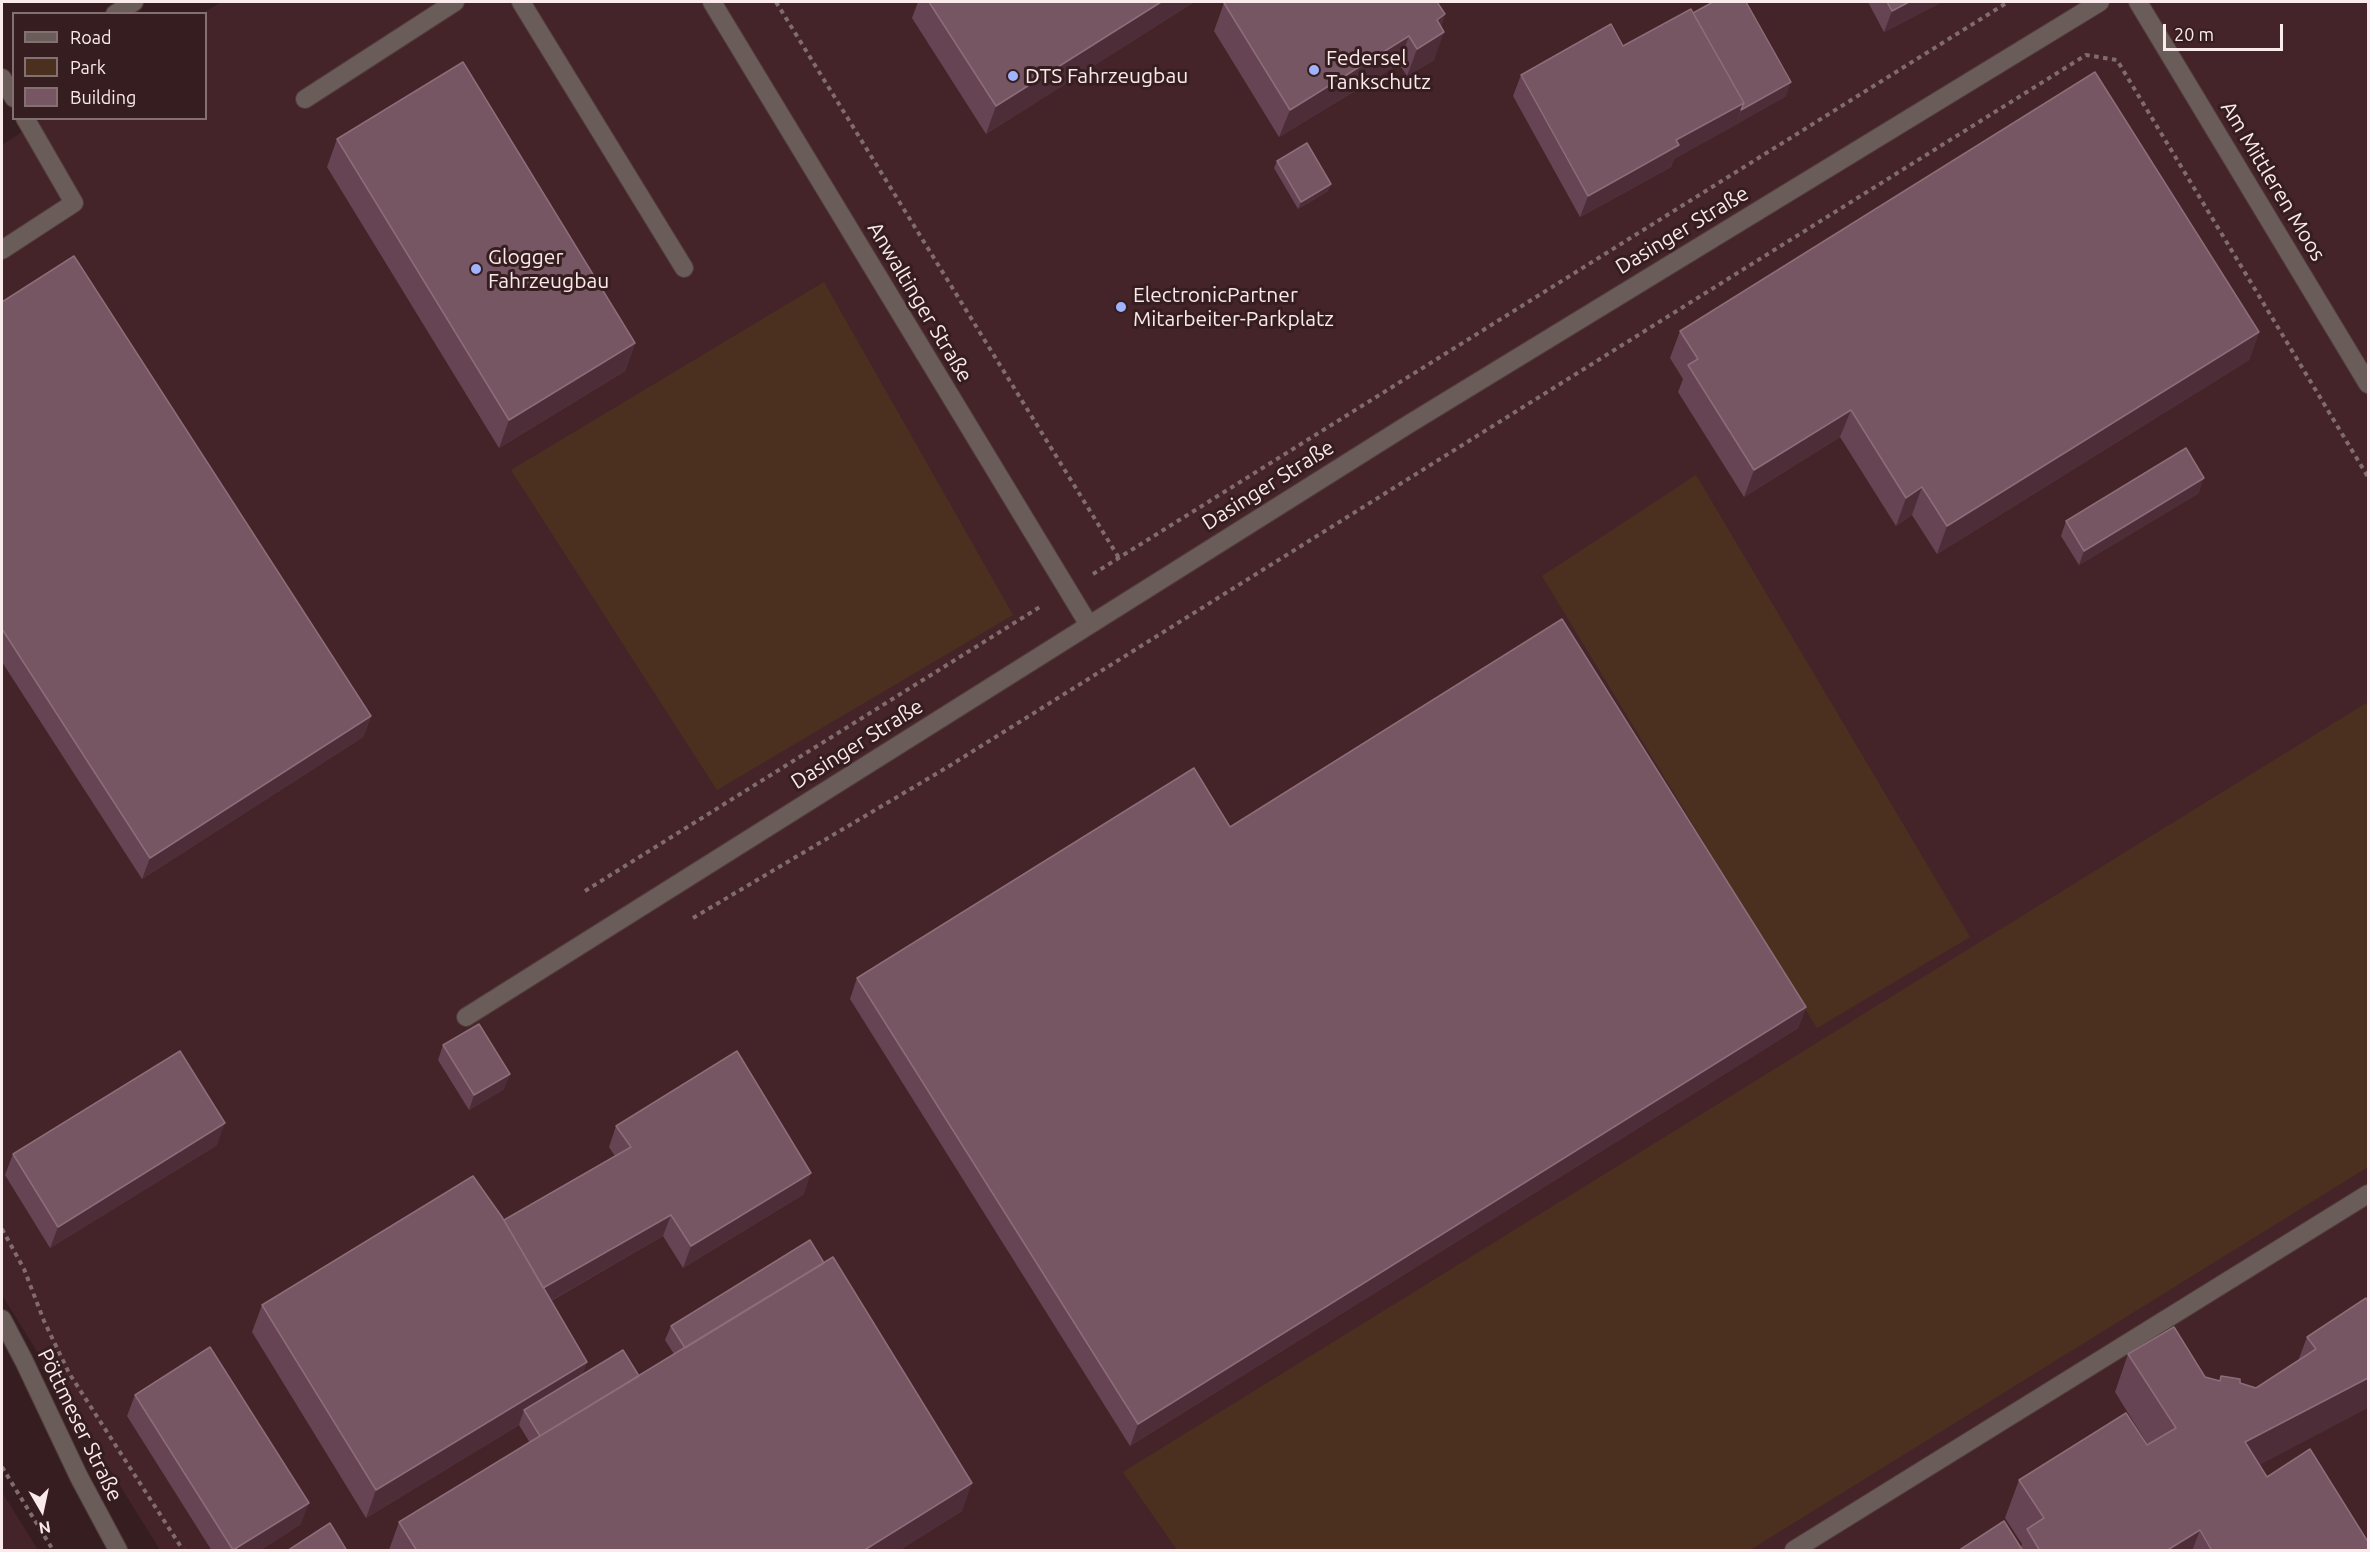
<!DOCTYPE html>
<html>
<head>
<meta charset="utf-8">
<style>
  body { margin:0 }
  #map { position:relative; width:2370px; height:1552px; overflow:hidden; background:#361e20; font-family:Ubuntu,sans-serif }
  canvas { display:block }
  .frame { position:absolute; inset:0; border:3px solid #fbeaeb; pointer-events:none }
  .legend { position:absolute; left:12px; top:12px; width:195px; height:108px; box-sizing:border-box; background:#361e20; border:2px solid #857071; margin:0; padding:8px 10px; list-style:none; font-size:18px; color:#fbeaeb }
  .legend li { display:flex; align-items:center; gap:12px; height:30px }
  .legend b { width:30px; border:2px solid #857071 }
  .north { position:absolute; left:12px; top:1480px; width:60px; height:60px; -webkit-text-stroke:4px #361e20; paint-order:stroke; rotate:171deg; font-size:16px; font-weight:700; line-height:24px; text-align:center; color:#fbeaeb }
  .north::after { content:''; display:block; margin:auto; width:21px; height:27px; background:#fbeaeb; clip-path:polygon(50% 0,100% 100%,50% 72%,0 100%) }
  .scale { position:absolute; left:2163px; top:24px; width:120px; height:27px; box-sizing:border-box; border:3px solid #fbeaeb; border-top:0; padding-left:8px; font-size:18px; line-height:21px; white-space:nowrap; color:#fbeaeb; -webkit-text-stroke:4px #361e20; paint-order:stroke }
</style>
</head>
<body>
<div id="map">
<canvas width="2370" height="1552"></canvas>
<div class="frame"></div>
<ul class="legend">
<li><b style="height:8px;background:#695c59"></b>Road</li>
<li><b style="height:16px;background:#4c301f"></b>Park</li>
<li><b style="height:16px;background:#775664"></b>Building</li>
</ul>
<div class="north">N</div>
<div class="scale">20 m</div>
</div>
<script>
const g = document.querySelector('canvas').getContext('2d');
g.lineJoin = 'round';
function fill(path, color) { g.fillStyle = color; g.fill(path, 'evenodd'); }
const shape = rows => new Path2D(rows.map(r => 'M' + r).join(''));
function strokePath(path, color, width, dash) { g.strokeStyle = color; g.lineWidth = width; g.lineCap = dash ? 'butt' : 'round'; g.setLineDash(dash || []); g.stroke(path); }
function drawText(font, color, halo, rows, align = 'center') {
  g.font = font + ' Ubuntu,sans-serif'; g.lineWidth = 6; g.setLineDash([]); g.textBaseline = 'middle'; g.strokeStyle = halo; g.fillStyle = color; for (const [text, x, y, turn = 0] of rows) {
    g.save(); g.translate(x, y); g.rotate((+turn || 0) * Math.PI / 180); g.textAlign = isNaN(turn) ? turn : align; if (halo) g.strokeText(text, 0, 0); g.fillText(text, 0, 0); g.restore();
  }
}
fill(shape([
  [221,2,2368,2,2368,1550,160,1550,2,1295,2,145,42,119,206,118,206,14,203,13],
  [2,1492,38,1550,2,1550]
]), '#442428');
fill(shape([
  [824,282,1013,615,717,790,511,470],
  [1696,475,1970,937,1817,1028,1542,576],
  [2368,702,2368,1167,1750,1550,1177,1550,1123,1472]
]), '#4c301f');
const minor = shape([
  [521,2,684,268],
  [712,2,1089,625],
  [2138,2,2368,384],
  [115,14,134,2],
  [2,78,14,98],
  [305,99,455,2],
  [2,250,74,203,25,118],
  [466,1017,1409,424,2100,2],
  [2,1319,24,1361,79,1477,118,1550],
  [1794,1550,2368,1194]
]);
strokePath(minor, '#523b3c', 20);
strokePath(shape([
  [776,2,1119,558],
  [1093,574,2008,2],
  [585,891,1043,605],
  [693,918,946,768,2086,55,2117,60,2368,477],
  [2,1229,24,1269,44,1321,69,1373,183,1550],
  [2,1467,53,1550]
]), '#816c6d', 4, [4.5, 4.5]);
strokePath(minor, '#695c59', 18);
fill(shape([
  [918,2,1194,2,986,134,912,18],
  [1868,2,1942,2,1884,32],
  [1224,3,1445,14,1441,26,1434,60,1407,76,1399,64,1279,137,1214,31],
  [1693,13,1786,96,1674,159,1671,167,1580,217,1513,96,1521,75,1623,46],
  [337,139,635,343,625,371,499,448,327,167],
  [1277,161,1328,191,1298,209,1274,168],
  [2,302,371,716,363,737,142,879,2,662],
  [1680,331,2259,332,2249,360,1937,554,1912,515,1896,526,1840,437,1744,497,1678,392,1683,379,1670,358],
  [2199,493,2079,565,2061,536,2066,521],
  [1230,827,1806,1007,1798,1028,1130,1446,850,999,857,978],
  [443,1045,504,1089,469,1110,438,1060],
  [616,1126,804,1194,683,1268,663,1236,551,1301,587,1362,582,1375,639,1376,674,1354,665,1340,671,1326,962,1511,898,1551,390,1551,389,1550,399,1522,530,1443,519,1425,366,1518,252,1332,262,1305,504,1220,615,1156,609,1147],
  [217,1145,50,1248,5,1175,13,1154],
  [2366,1298,2260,1465,2267,1477,2368,1551,1958,1551,2021,1547,2022,1544,2005,1518,2019,1480,2148,1445,2115,1392,2128,1354,2219,1381,2240,1383,2256,1388,2298,1361,2307,1337],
  [135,1395,301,1524,259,1551,212,1551,127,1416]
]), '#674453');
fill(shape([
  [1161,2,1194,2,986,134,996,106],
  [1909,2,1942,2,1884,32,1892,11],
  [1445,14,1437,37,1444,32,1434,60,1407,76,1417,49,1437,20],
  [1409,36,1399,64,1279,137,1290,110],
  [1791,82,1786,96,1736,125,1741,110],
  [1744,103,1736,125,1674,159,1671,167,1580,217,1588,196,1676,140],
  [1331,184,1328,191,1298,209,1301,202],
  [2259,332,2249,360,1937,554,1947,526],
  [635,343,625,371,499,448,509,420],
  [1851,410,1840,437,1744,497,1754,470],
  [2204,478,2199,493,2079,565,2084,551],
  [1922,487,1912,515,1896,526,1906,498],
  [371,716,363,737,142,879,150,858],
  [1806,1007,1798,1028,1130,1446,1138,1424],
  [510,1074,504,1089,469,1110,474,1095],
  [225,1123,217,1145,50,1248,58,1227],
  [811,1173,804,1194,683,1268,691,1246],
  [671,1215,663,1236,531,1312,539,1291],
  [587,1362,577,1390,524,1410,519,1425,366,1518,376,1490],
  [2368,1378,2368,1408,2231,1480,2245,1442],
  [972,1483,962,1511,898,1551,863,1551],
  [309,1503,301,1524,259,1551,233,1551],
  [2200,1530,2192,1551,2166,1551]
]), '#4d2e38');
const building = shape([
  [929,2,1161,2,996,106,929,2],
  [1227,2,1437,2,1445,14,1437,20,1444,32,1417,49,1409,36,1290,110,1224,3,1227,2],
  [1713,2,1746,2,1791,82,1741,110,1744,103,1693,13,1713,2],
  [1887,2,1909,2,1892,11,1887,2],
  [1691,9,1744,103,1676,140,1679,145,1588,196,1521,75,1611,24,1623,46,1691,9],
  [463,62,635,343,509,420,337,139,463,62],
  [2095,72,2259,332,1947,526,1922,487,1906,498,1851,410,1754,470,1688,365,1698,359,1680,331,2095,72],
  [1307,143,1331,184,1301,202,1277,161,1307,143],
  [74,256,371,716,150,858,2,629,2,302,74,256],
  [2186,448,2204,478,2084,551,2066,521,2186,448],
  [1562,619,1806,1007,1138,1424,857,978,1194,768,1230,827,1562,619],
  [479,1024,510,1074,474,1095,443,1045,479,1024],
  [180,1051,225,1123,58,1227,13,1154,180,1051],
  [737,1051,811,1173,691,1246,671,1215,543,1288,504,1220,631,1147,616,1126,737,1051],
  [473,1176,502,1217,587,1362,376,1490,262,1305,473,1176],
  [810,1240,824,1263,685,1348,671,1326,810,1240],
  [833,1257,972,1483,863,1551,417,1551,399,1522,833,1257],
  [2366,1298,2368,1302,2368,1378,2245,1442,2267,1477,2310,1449,2368,1542,2368,1551,2212,1551,2200,1530,2166,1551,2040,1551,2027,1529,2044,1518,2019,1480,2126,1413,2147,1445,2176,1428,2128,1354,2174,1327,2205,1377,2220,1381,2221,1376,2240,1379,2240,1383,2256,1388,2316,1349,2307,1337,2366,1298],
  [210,1347,309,1503,233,1550,135,1395,210,1347],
  [623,1350,639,1376,540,1436,524,1410,623,1350],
  [2004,1521,2023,1551,1958,1551,2004,1521],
  [330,1523,347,1551,287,1551,330,1523]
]);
fill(building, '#775664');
strokePath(building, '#8c6d79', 1.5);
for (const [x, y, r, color] of [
  [1314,70,6,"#a1b3fd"],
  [1013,76,6,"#a1b3fd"],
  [476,269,6,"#a1b3fd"],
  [1121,307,6,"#a1b3fd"]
]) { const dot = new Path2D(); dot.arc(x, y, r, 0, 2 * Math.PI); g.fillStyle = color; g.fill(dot); strokePath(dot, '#361e20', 2); }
drawText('21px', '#fbeaeb', '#361e20', [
  ["Federsel",1326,58],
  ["Tankschutz",1326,82],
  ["DTS Fahrzeugbau",1025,76],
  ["Glogger",488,257],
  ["Fahrzeugbau",488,281],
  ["ElectronicPartner",1133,295],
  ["Mitarbeiter-Parkplatz",1133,319]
], 'left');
drawText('21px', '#fbeaeb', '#361e20', [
  ["Am Mittleren Moos",2273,181,59],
  ["Dasinger Straße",1682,230,-31],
  ["Anwaltinger Straße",920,302,59],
  ["Dasinger Straße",1268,485,-32],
  ["Dasinger Straße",857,744,-32],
  ["Pöttmeser Straße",80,1425,64]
]);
</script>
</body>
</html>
